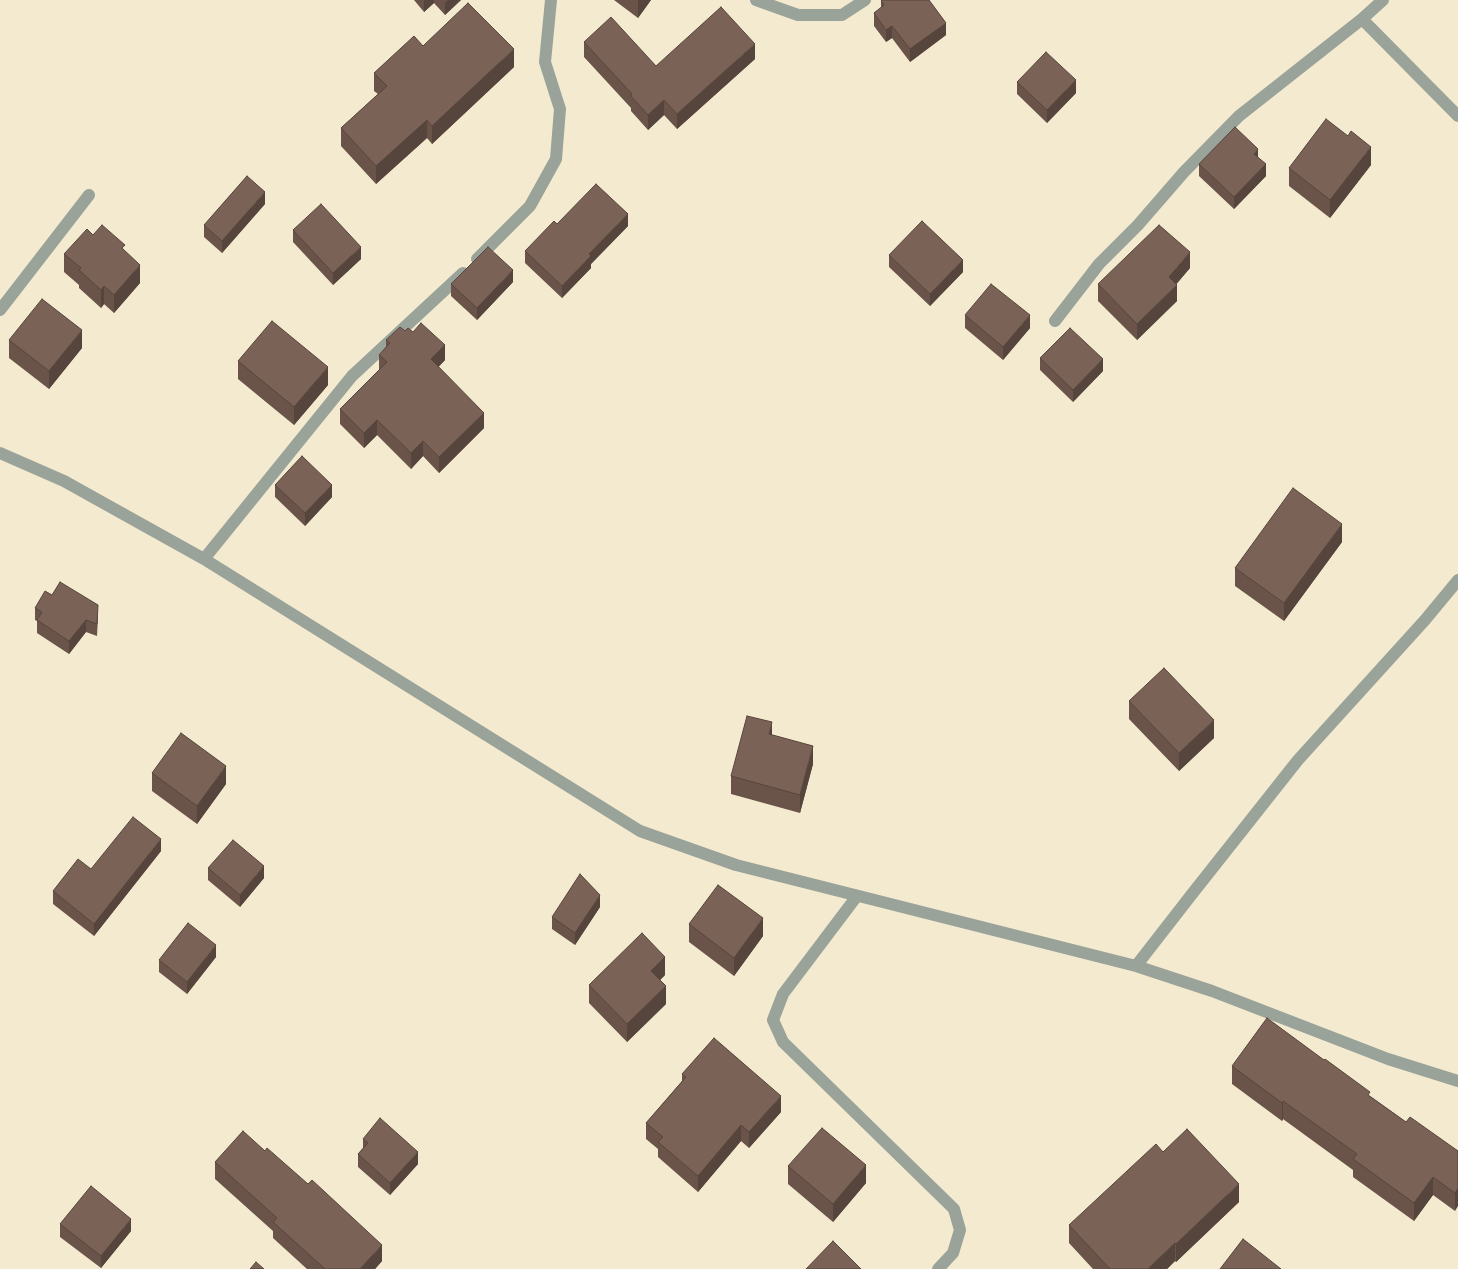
<!DOCTYPE html>
<html>
<head>
<meta charset="utf-8">
<style>
  body { margin:0 }
  canvas { display:block; background:#f4eacf }
</style>
</head>
<body>
<canvas width="1458" height="1269"></canvas>
<script>
const g = document.querySelector('canvas').getContext('2d');
g.lineJoin = 'round';
const shape = rows => new Path2D(rows.map(r => 'M' + r).join(''));
function strokePath(path, color, width, dash) { g.strokeStyle = color; g.lineWidth = width; g.lineCap = dash ? 'butt' : 'round'; g.setLineDash(dash || []); g.stroke(path); }
function fill(path, color) { g.fillStyle = color; g.fill(path, 'evenodd'); }
strokePath(shape([
  [756,0,798,15,842,15,865,0],
  [1383,0,1362,19,1458,116],
  [477,259,530,206,556,159,560,109,545,62,551,0],
  [0,310,89,195],
  [1055,321,1099,264,1138,225,1184,172,1239,116,1362,19],
  [0,453,64,481,204,559,640,831,736,865,1136,966,1212,991,1388,1059,1458,1081],
  [204,559,352,376,463,273],
  [857,896,783,994,773,1020,783,1042,954,1209,960,1230,953,1253,938,1269],
  [1136,966,1192,894,1298,760,1425,620,1458,580]
]), '#99a399', 12);
fill(shape([
  [414,0,461,0,445,15,434,3,424,12],
  [614,0,651,0,638,18],
  [881,1,946,35,910,62,892,38,886,42,874,26,874,13,881,8],
  [584,42,656,66,755,59,677,129,664,115,648,130,631,111,631,108,584,57],
  [423,46,514,67,432,144,427,138,376,184,341,146,341,128,378,94,374,91,374,73],
  [1017,82,1076,93,1047,123,1017,94],
  [1348,136,1371,165,1330,218,1289,186,1289,168],
  [1258,157,1266,176,1234,209,1199,176,1199,164],
  [265,204,222,253,204,237,204,225],
  [557,224,628,226,591,264,591,268,562,298,525,263,525,251],
  [293,230,361,259,333,285,293,242],
  [93,235,125,251,140,283,114,313,104,304,101,308,79,288,79,285,64,272,64,254],
  [889,255,963,272,930,306,889,267],
  [1190,268,1176,284,1177,301,1137,340,1098,301,1098,284],
  [513,282,477,320,451,296,451,284],
  [965,315,1030,328,1003,360,965,328],
  [405,331,445,360,438,367,484,428,439,473,423,456,411,469,377,435,364,448,340,424,340,409,379,370,379,355,386,347,386,340],
  [9,340,82,348,49,389,9,358],
  [1040,358,1103,371,1073,402,1040,370],
  [238,361,328,385,294,425,238,379],
  [275,485,332,497,305,526,275,497],
  [1342,542,1284,621,1235,586,1235,568],
  [52,595,98,617,97,636,86,632,69,654,37,633,37,621,35,620,35,608],
  [1129,701,1214,738,1179,771,1129,719],
  [813,764,800,813,731,794,731,776],
  [152,773,226,784,197,824,152,791],
  [161,851,94,936,53,904,53,891,91,869],
  [208,868,264,878,240,907,208,880],
  [600,907,575,945,552,929,552,917],
  [689,924,763,936,734,976,689,942],
  [216,957,187,994,159,972,159,960],
  [665,975,660,980,666,1004,627,1042,589,1003,589,985],
  [1232,1066,1370,1096,1406,1122,1458,1151,1455,1211,1433,1195,1414,1221,1353,1177,1353,1170,1283,1119,1282,1121,1232,1084],
  [682,1074,781,1112,749,1148,741,1141,698,1192,658,1157,658,1149,646,1139,646,1123,682,1081],
  [363,1139,418,1164,390,1195,358,1167,358,1154,363,1148],
  [1163,1152,1239,1202,1176,1262,1175,1261,1167,1269,1093,1269,1069,1243,1069,1225],
  [215,1162,382,1261,375,1269,307,1269,273,1238,273,1231,215,1179],
  [788,1166,866,1183,833,1222,788,1184],
  [60,1224,131,1231,101,1268,60,1237]
]), '#6a544a');
fill(shape([
  [424,0,434,0,434,3,424,12],
  [448,0,461,0,445,15,445,3],
  [638,0,651,0,638,18],
  [946,23,946,35,910,62,910,49],
  [892,26,892,38,886,42,886,30],
  [755,44,755,59,677,129,677,114],
  [514,49,514,67,432,144,432,126],
  [1076,80,1076,93,1047,123,1047,110],
  [664,100,664,115,648,130,648,115],
  [427,120,427,138,376,184,376,166],
  [1371,147,1371,165,1330,218,1330,200],
  [1258,149,1258,162,1254,154],
  [1266,164,1266,176,1234,209,1234,197],
  [265,192,265,204,222,253,222,241],
  [628,214,628,226,591,264,591,268,562,298,562,286,589,254],
  [361,247,361,259,333,285,333,273],
  [1190,252,1190,268,1169,293,1169,277],
  [963,260,963,272,930,306,930,294],
  [140,265,140,283,114,313,114,295],
  [513,270,513,282,477,320,477,308],
  [1177,285,1177,301,1137,340,1137,324],
  [104,286,104,304,101,308,101,290],
  [1030,315,1030,328,1003,360,1003,347],
  [82,330,82,348,49,389,49,371],
  [445,345,445,360,431,375,431,359],
  [1103,359,1103,371,1073,402,1073,390],
  [328,367,328,385,294,425,294,407],
  [484,413,484,428,439,473,439,457],
  [377,420,377,435,364,448,364,433],
  [423,441,423,456,411,469,411,453],
  [332,485,332,497,305,526,305,513],
  [1342,524,1342,542,1284,621,1284,603],
  [86,620,86,632,69,654,69,641],
  [1214,720,1214,738,1179,771,1179,753],
  [772,722,772,741,769,734],
  [813,746,813,764,800,813,800,795],
  [226,766,226,784,197,824,197,806],
  [161,839,161,851,94,936,94,924],
  [264,866,264,878,240,907,240,895],
  [600,895,600,907,575,945,575,933],
  [763,918,763,936,734,976,734,958],
  [216,945,216,957,187,994,187,982],
  [665,957,665,975,651,989,651,971],
  [666,986,666,1004,627,1042,627,1024],
  [781,1096,781,1112,749,1148,749,1132],
  [1283,1101,1283,1119,1282,1121,1282,1103],
  [741,1125,741,1141,698,1192,698,1176],
  [418,1152,418,1164,390,1195,390,1183],
  [866,1165,866,1183,833,1222,833,1204],
  [1433,1177,1433,1195,1414,1221,1414,1203],
  [1239,1184,1239,1202,1176,1262,1176,1244],
  [1458,1188,1458,1206,1455,1211,1455,1193],
  [131,1219,131,1231,101,1268,101,1256],
  [1175,1243,1175,1261,1167,1269,1148,1269],
  [382,1245,382,1261,375,1269,360,1269]
]), '#56453c');
const building = shape([
  [882,0,929,0,946,23,910,49,892,26,886,30,874,13,884,5,881,1,882,0],
  [468,3,514,49,432,126,427,120,376,166,341,128,387,86,374,73,414,36,423,46,468,3],
  [721,7,755,44,677,114,664,100,648,115,631,96,632,94,584,42,611,17,656,66,721,7],
  [1046,52,1076,80,1047,110,1017,82,1046,52],
  [1326,119,1348,136,1351,131,1371,147,1330,200,1289,168,1326,119],
  [1235,127,1258,149,1254,154,1266,164,1234,197,1199,164,1235,127],
  [247,176,265,192,222,241,204,225,247,176],
  [596,184,628,214,589,254,591,256,562,286,525,251,554,221,557,224,596,184],
  [321,204,361,247,333,273,293,230,321,204],
  [922,221,963,260,930,294,889,255,922,221],
  [102,225,125,245,122,248,140,265,114,295,104,286,101,290,79,270,81,268,64,254,87,229,93,235,102,225],
  [1159,225,1190,252,1169,277,1177,285,1137,324,1098,284,1159,225],
  [488,247,513,270,477,308,451,284,488,247],
  [991,284,1030,315,1003,347,965,315,991,284],
  [42,299,82,330,49,371,9,340,42,299],
  [272,321,328,367,294,407,238,361,272,321],
  [421,323,445,345,431,359,484,413,439,457,423,441,411,453,377,420,364,433,340,409,387,362,379,355,390,343,386,340,400,327,405,331,408,328,413,332,421,323],
  [1070,328,1103,359,1073,390,1040,358,1070,328],
  [302,456,332,485,305,513,275,485,302,456],
  [1293,488,1342,524,1284,603,1235,568,1293,488],
  [60,582,98,605,97,624,86,620,69,641,37,620,42,612,35,608,45,591,52,595,60,582],
  [1164,668,1214,720,1179,753,1129,701,1164,668],
  [747,716,772,722,769,734,813,746,800,795,731,776,747,716],
  [181,733,226,766,197,806,152,773,181,733],
  [133,817,161,839,94,924,53,891,78,859,91,869,133,817],
  [233,840,264,866,240,895,208,868,233,840],
  [580,874,600,895,575,933,552,917,580,874],
  [718,885,763,918,734,958,689,924,718,885],
  [188,923,216,945,187,982,159,960,188,923],
  [642,933,665,957,651,971,666,986,627,1024,589,985,642,933],
  [1267,1018,1324,1060,1325,1059,1370,1092,1368,1095,1406,1122,1410,1117,1458,1151,1458,1188,1455,1193,1433,1177,1414,1203,1353,1159,1357,1154,1283,1101,1282,1103,1232,1066,1267,1018],
  [714,1038,781,1096,749,1132,741,1125,698,1176,658,1142,663,1137,646,1123,686,1077,682,1074,714,1038],
  [380,1118,418,1152,390,1183,358,1154,368,1143,363,1139,380,1118],
  [822,1128,866,1165,833,1204,788,1166,822,1128],
  [1187,1129,1239,1184,1176,1244,1175,1243,1148,1269,1110,1269,1069,1225,1156,1144,1163,1152,1187,1129],
  [243,1131,265,1151,267,1148,308,1184,312,1180,382,1245,360,1269,325,1269,273,1222,277,1218,215,1162,243,1131],
  [91,1186,131,1219,101,1256,60,1224,91,1186],
  [1243,1239,1281,1269,1220,1269,1243,1239],
  [833,1241,861,1269,806,1269,833,1241],
  [256,1262,264,1269,250,1269,256,1262]
]);
fill(building, '#7b6256');
strokePath(building, '#56453c', 1);
</script>
</body>
</html>
